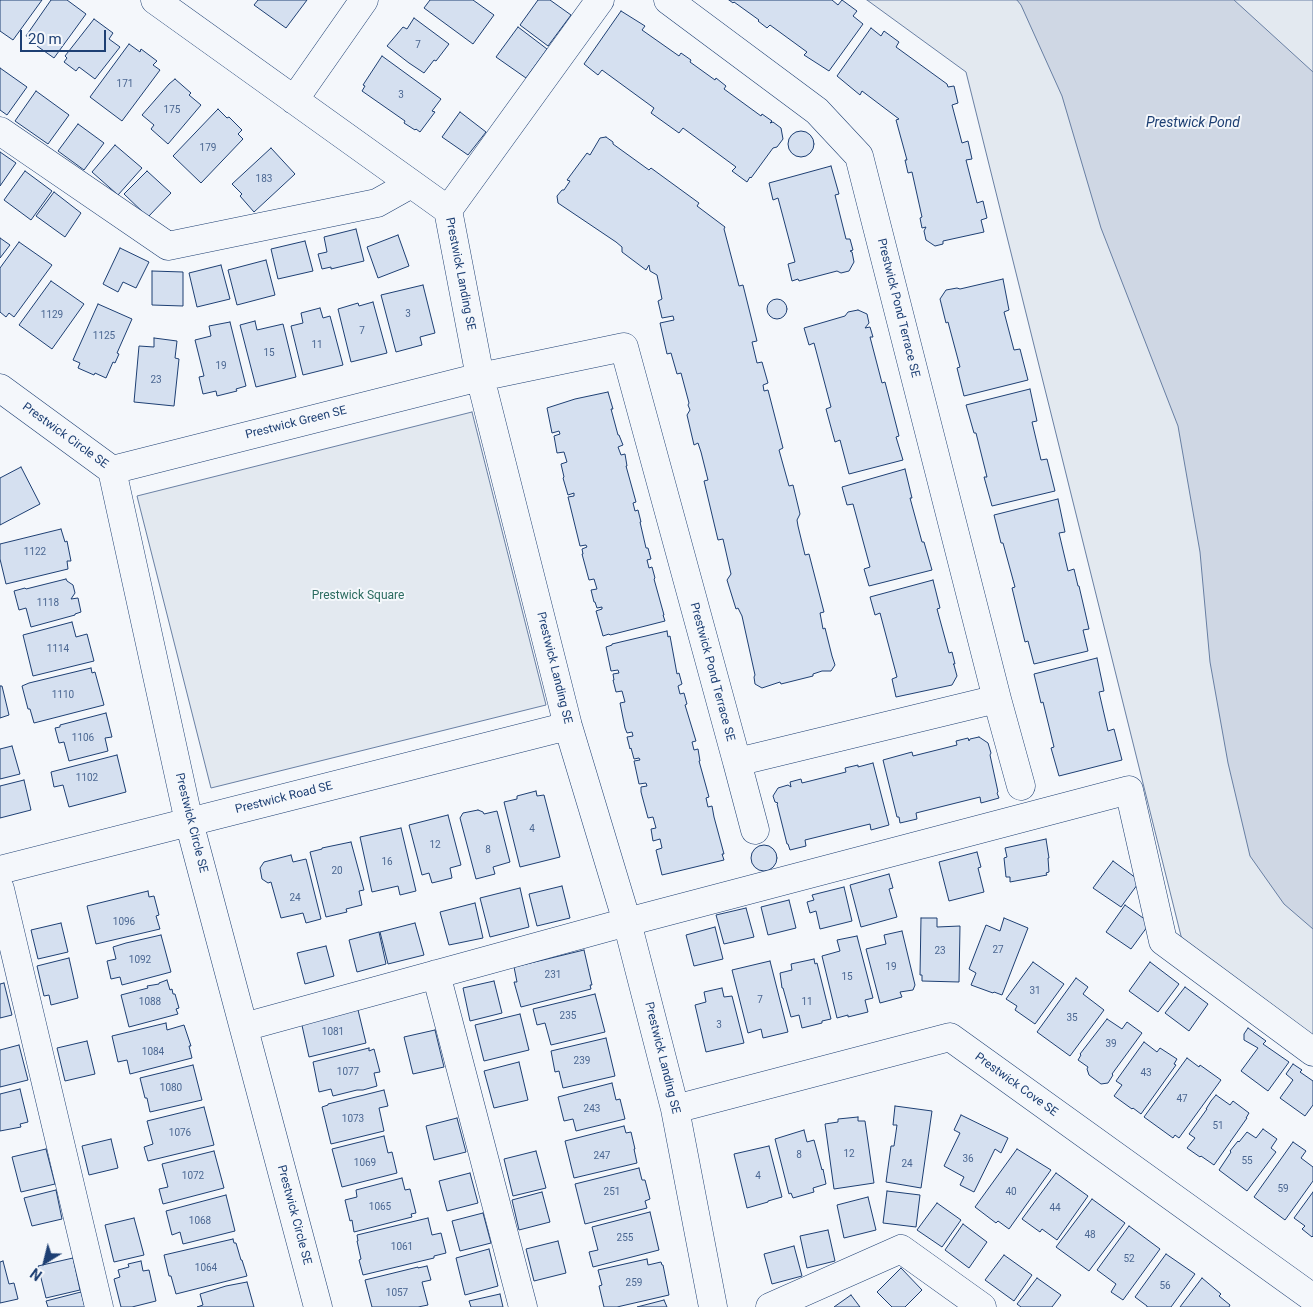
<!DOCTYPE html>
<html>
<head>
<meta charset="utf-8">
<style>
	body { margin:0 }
	#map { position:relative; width:1313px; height:1307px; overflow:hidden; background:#f4f7fb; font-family:Roboto,sans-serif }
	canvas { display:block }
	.north { position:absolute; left:20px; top:1237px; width:50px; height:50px; -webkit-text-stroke:4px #f4f7fb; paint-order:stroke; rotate:216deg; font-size:14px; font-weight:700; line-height:20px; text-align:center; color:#1d3f73 }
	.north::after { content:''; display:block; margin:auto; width:18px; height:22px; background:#1d3f73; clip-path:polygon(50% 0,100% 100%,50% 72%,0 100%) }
	.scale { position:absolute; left:20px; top:30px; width:86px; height:22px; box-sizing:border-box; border:2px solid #1d3f73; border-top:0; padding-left:6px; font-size:15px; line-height:18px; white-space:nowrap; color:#1d3f73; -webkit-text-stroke:4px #f4f7fb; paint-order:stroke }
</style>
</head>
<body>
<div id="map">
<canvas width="1313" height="1307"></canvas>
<div class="north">N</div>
<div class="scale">20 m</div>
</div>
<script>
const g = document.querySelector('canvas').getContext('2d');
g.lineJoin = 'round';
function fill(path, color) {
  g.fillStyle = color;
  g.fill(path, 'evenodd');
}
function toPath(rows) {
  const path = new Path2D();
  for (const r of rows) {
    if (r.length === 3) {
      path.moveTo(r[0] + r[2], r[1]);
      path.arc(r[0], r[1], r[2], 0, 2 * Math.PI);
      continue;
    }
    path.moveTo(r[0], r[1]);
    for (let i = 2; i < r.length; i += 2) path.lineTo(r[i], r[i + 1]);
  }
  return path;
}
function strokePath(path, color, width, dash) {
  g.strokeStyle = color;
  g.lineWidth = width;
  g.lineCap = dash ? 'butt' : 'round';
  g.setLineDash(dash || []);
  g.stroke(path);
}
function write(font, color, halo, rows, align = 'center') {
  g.font = font + ' Roboto,sans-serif';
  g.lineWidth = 4;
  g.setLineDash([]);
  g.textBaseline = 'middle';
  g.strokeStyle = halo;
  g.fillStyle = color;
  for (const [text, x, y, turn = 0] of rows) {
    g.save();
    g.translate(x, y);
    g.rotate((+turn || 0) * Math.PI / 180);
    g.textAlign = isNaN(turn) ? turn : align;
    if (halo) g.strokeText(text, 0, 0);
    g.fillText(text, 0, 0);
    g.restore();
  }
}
const green = toPath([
	[867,0,1313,0,1313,1043,1184,948,966,72,867,0],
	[472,412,546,705,211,788,137,496,472,412]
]);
const water = toPath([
	[1017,0,1234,0,1313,72,1313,929,1284,904,1250,856,1228,763,1210,662,1200,552,1178,426,1101,228,1062,96,1021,5,1017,0]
]);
const building = toPath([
	[0,0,42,0,13,40,0,31,0,0],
	[51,0,67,0,86,14,54,58,37,46,38,44,26,36,51,0],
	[258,0,307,0,286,28,254,5,258,0],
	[430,0,473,0,494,15,473,44,424,8,430,0],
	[538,0,550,0,571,15,548,46,520,25,538,0],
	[729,0,832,0,838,5,842,0,857,11,853,16,863,24,829,71,804,55,807,52,770,25,767,28,758,21,759,20,734,2,733,3,729,0],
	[621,11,645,26,642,30,679,56,681,53,691,60,690,62,715,80,716,78,726,86,724,89,761,116,762,114,772,121,770,123,773,122,781,128,783,139,777,147,773,148,751,178,750,177,747,182,732,171,736,167,683,128,679,133,651,113,654,108,602,70,598,75,584,64,621,11],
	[414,18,449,44,436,61,434,60,424,73,409,63,387,46,403,27,407,29,414,18],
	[94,19,113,33,109,39,120,47,95,79,79,67,76,71,64,62,67,58,65,56,94,19],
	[518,27,547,49,526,78,496,57,518,27],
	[871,28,881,36,884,31,899,42,896,47,947,84,948,87,954,86,958,103,952,105,962,143,968,141,972,159,966,160,977,203,983,201,987,218,981,220,984,232,943,241,943,244,935,246,926,240,924,231,926,227,922,228,920,218,922,217,912,172,908,173,905,160,907,160,896,120,899,119,862,91,860,95,837,76,871,28],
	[129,44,140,52,141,49,157,61,153,65,160,70,122,121,90,97,129,44],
	[382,56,441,99,432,111,435,112,420,132,416,129,415,130,404,123,405,121,362,91,365,86,363,85,382,56],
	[0,68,27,87,7,115,0,110,0,68],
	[175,79,191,93,189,95,201,105,168,144,151,129,154,125,142,115,169,84,175,79],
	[36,91,69,115,48,144,15,121,36,91],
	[218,109,227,118,229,117,242,130,238,134,243,139,201,183,173,156,218,109],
	[460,112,486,132,468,155,442,137,460,112],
	[78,124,104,143,84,170,58,151,78,124],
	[801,144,13],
	[606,137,613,142,613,144,649,170,651,168,699,203,697,206,725,227,724,229,739,286,743,285,757,341,752,342,757,363,762,362,768,383,763,385,764,391,768,390,783,448,779,450,789,486,793,485,800,514,797,520,798,526,805,555,809,554,824,612,820,613,823,629,825,628,832,656,835,665,831,671,822,671,813,674,813,676,781,684,780,682,762,688,755,684,754,677,755,675,742,616,738,608,736,609,727,580,731,574,723,539,718,540,704,481,708,480,701,452,698,443,694,445,687,415,690,410,688,405,689,403,681,373,677,374,671,353,667,354,660,323,674,320,673,316,662,318,658,301,662,299,657,275,650,271,649,265,646,270,622,252,622,247,616,242,558,203,557,196,562,190,564,190,570,181,567,180,587,153,590,155,600,138,606,137],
	[115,145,142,168,118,195,92,172,115,145],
	[271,148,295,174,254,212,240,196,242,194,232,184,271,148],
	[0,152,16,163,0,186,0,152],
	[831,166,839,194,835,195,846,239,850,239,853,250,850,251,852,252,854,262,849,271,841,273,837,271,799,281,798,279,792,281,788,264,795,262,778,198,773,200,769,183,831,166],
	[25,171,52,191,31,220,4,200,25,171],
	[147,171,171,193,148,217,124,194,147,171],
	[54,192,81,213,65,237,36,216,54,192],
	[356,229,364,261,331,269,331,267,322,269,318,254,327,252,324,237,356,229],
	[398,235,409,266,378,278,367,247,398,235],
	[0,238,10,245,0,258,0,238],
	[305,241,313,271,278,279,271,249,305,241],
	[19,242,52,265,14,317,9,313,6,317,0,312,0,268,19,242],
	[120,248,149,262,136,288,123,282,118,292,103,284,120,248],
	[266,260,275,295,237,305,228,270,266,260],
	[221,265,230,299,197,307,189,273,221,265],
	[152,271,183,272,183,306,152,305,152,271],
	[1003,279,1009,310,1004,312,1014,350,1020,349,1028,380,964,396,957,368,960,367,948,322,946,323,940,299,946,290,957,288,960,289,1003,279],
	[51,281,84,304,52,349,19,325,51,281],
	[423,285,435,333,420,337,422,345,396,352,381,295,423,285],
	[777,309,10],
	[373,302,387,353,351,362,338,309,358,303,359,306,373,302],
	[98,304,132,319,117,353,119,354,115,363,113,362,106,378,95,373,94,375,78,368,80,363,73,360,98,304],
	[320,308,323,318,330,316,343,365,303,375,291,326,303,323,301,313,320,308],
	[858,310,867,314,869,323,865,328,870,327,873,337,870,337,882,383,885,382,899,436,896,437,903,460,849,474,840,440,835,442,826,409,831,407,814,343,809,345,804,328,845,316,848,312,858,310],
	[255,321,257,330,283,324,296,377,256,387,240,325,255,321],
	[230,322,246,386,236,389,237,391,217,396,216,391,203,394,199,377,204,376,195,340,211,336,209,326,230,322],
	[154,338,177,341,175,358,179,359,174,406,134,402,139,346,154,347,154,338],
	[1030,389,1037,421,1032,422,1041,460,1047,459,1055,491,992,506,984,477,987,477,976,433,974,433,966,405,1030,389],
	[608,392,613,409,611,409,618,435,619,435,623,445,618,447,621,455,625,454,627,466,626,466,636,502,633,503,635,511,638,510,641,522,640,522,646,548,648,548,651,559,647,560,649,568,652,567,655,578,654,579,664,615,663,615,665,621,610,635,609,634,603,636,596,611,602,609,602,607,597,608,595,602,594,602,591,590,597,589,594,579,589,580,582,554,583,554,582,549,587,547,586,545,580,546,568,497,574,496,574,493,568,495,563,478,564,477,561,464,567,462,564,452,557,453,554,436,560,434,559,431,552,433,547,408,575,399,608,392],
	[21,467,40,504,0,525,0,478,21,467],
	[905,469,912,498,910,498,922,542,924,542,932,570,869,586,864,569,870,567,853,504,847,505,842,487,905,469],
	[1058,499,1065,532,1059,533,1068,571,1074,569,1078,586,1079,586,1089,629,1083,630,1088,651,1034,664,1028,641,1025,642,1012,588,1015,587,1003,543,1001,543,994,515,1058,499],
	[61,529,65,542,67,541,71,561,67,561,68,569,6,584,0,559,0,544,61,529],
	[66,579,67,581,73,585,75,593,71,599,78,598,81,612,75,614,75,615,31,627,26,608,19,610,14,591,25,588,26,589,66,579],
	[933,580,940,608,937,609,949,653,952,652,955,664,953,664,954,665,957,676,952,685,896,697,892,679,897,677,880,613,875,615,870,597,933,580],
	[72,622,76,637,87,634,94,661,33,676,23,635,72,622],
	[667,631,668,637,670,636,677,674,679,673,682,684,678,686,680,694,684,693,687,704,685,705,696,741,692,742,694,750,698,749,700,761,699,761,709,797,706,798,708,807,712,806,714,817,724,854,722,854,724,860,662,875,656,850,662,848,660,839,653,841,651,829,656,828,653,817,648,818,641,792,641,787,647,786,646,783,639,784,634,761,640,760,639,758,634,759,631,748,630,749,627,737,633,736,632,732,627,733,625,728,620,703,625,702,622,691,616,692,613,680,614,680,613,674,619,673,618,670,611,671,606,647,612,645,612,644,667,631],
	[1097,658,1104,691,1099,692,1108,731,1114,729,1122,760,1059,776,1051,748,1054,747,1043,702,1041,703,1034,674,1097,658],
	[91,668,92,673,95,672,104,705,34,723,30,709,28,709,22,686,29,683,91,668],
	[0,686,2,686,9,715,0,718,0,686],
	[106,713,112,737,105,738,108,751,69,761,64,742,59,743,55,728,60,727,60,725,106,713],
	[979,737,988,743,991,753,990,755,998,792,997,793,999,798,981,803,980,797,916,813,917,819,900,823,899,817,897,817,883,760,912,752,913,756,957,745,956,741,968,738,969,741,970,739,979,737],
	[12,746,20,774,0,779,0,749,12,746],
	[117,755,126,792,69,807,63,785,54,787,51,772,117,755],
	[873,763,889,825,871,830,870,824,805,840,806,846,790,850,788,844,787,844,777,804,778,803,775,802,773,796,778,788,788,785,791,787,790,782,801,779,802,783,846,772,845,768,858,765,858,767,873,763],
	[24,780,31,810,0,818,0,786,24,780],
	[536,791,537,796,544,795,560,857,520,867,504,802,517,799,517,796,536,791],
	[478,810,483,812,484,814,497,811,510,862,493,867,495,874,476,879,460,818,463,813,478,810],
	[448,815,461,865,450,868,452,878,432,883,429,873,422,875,409,825,448,815],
	[401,828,416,891,400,895,398,886,372,892,360,837,401,828],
	[1046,839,1049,858,1048,858,1049,872,1046,873,1047,875,1010,882,1010,877,1006,877,1004,858,1007,857,1005,848,1046,839],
	[351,842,364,890,359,891,362,905,346,909,347,912,326,917,310,852,322,849,322,848,351,842],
	[764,858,13],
	[977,852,981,867,978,868,984,892,949,901,939,862,977,852],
	[291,855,293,862,306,859,321,919,306,923,303,913,281,918,271,882,268,883,262,879,260,868,264,862,291,855],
	[1113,861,1140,881,1121,907,1093,888,1113,861],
	[889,874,893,888,889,889,897,917,861,927,850,885,889,874],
	[562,886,570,918,537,926,529,894,562,886],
	[844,887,852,921,820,929,816,911,810,913,807,902,814,900,812,895,844,887],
	[520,888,529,927,490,937,480,898,520,888],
	[148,891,149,897,154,896,159,915,156,916,160,929,96,944,87,906,148,891],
	[789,900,796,928,768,935,761,907,789,900],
	[475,903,483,938,449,945,440,912,475,903],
	[1125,905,1150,923,1131,949,1106,932,1125,905],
	[746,908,754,937,724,944,716,915,746,908],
	[921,918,937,918,937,927,960,926,959,982,922,981,922,975,920,975,921,918],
	[1004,918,1028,928,1002,995,994,992,993,993,971,985,976,973,969,969,986,925,1000,931,1004,918],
	[61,923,68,952,38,959,31,930,61,923],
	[415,923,424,955,388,964,380,932,415,923],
	[715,927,723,959,694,966,686,935,715,927],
	[902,931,915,985,913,990,900,992,902,997,880,1003,866,949,886,944,884,935,902,931],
	[379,932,386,964,357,972,349,940,379,932],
	[161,935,171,972,122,985,120,977,111,979,107,961,116,959,113,947,126,943,161,935],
	[857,936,873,998,865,1000,868,1012,848,1017,848,1015,837,1018,822,956,840,951,837,940,857,936],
	[326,946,334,976,305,984,297,953,326,946],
	[584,950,592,985,590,985,591,989,521,1007,514,982,517,982,514,967,584,950],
	[69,958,78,998,51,1005,49,995,44,996,37,966,69,958],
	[814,959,815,964,817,963,831,1019,822,1021,822,1023,802,1028,799,1015,791,1017,783,988,782,988,780,973,792,970,791,964,814,959],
	[770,961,788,1032,763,1038,761,1029,748,1033,732,970,770,961],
	[1033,962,1064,984,1035,1024,1015,1010,1017,1006,1006,999,1033,962],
	[1150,962,1179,984,1158,1012,1129,991,1150,962],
	[1076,978,1088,987,1083,994,1104,1010,1070,1056,1037,1032,1076,978],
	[167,980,170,990,172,989,173,994,175,994,179,1008,176,1009,178,1014,129,1027,121,995,148,988,147,986,159,984,159,983,167,980],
	[494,981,502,1013,470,1021,463,988,494,981],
	[4,983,12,1015,0,1018,0,984,4,983],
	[1185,987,1208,1004,1189,1031,1165,1013,1185,987],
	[722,988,724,997,732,996,744,1043,706,1052,695,1005,706,1002,704,992,722,988],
	[595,994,605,1032,551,1045,545,1023,537,1025,533,1009,595,994],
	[358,1010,366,1043,309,1057,301,1021,358,1010],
	[520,1014,529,1050,484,1061,475,1025,520,1014],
	[1107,1019,1122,1029,1127,1022,1142,1033,1112,1074,1113,1075,1108,1083,1101,1084,1089,1075,1087,1069,1088,1067,1078,1060,1081,1055,1080,1054,1107,1019],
	[166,1023,167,1030,184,1025,191,1046,189,1046,192,1058,130,1074,127,1060,118,1062,112,1036,166,1023],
	[1248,1028,1266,1041,1263,1044,1289,1062,1268,1091,1241,1071,1258,1048,1244,1040,1244,1034,1248,1028],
	[435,1030,444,1067,413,1074,404,1037,435,1030],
	[606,1038,615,1076,563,1088,559,1071,555,1072,551,1051,606,1038],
	[87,1041,95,1074,65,1081,57,1048,87,1041],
	[1144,1042,1157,1052,1160,1048,1177,1059,1174,1064,1176,1065,1141,1114,1133,1108,1132,1109,1114,1096,1122,1085,1116,1081,1144,1042],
	[19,1045,28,1080,0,1087,0,1050,19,1045],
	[369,1048,369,1051,374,1049,380,1072,374,1073,377,1086,363,1090,357,1090,333,1096,331,1089,319,1092,313,1062,369,1048],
	[1187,1058,1199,1067,1200,1065,1221,1080,1179,1138,1175,1135,1173,1138,1144,1117,1187,1058],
	[519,1062,528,1100,494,1108,484,1071,519,1062],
	[1293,1064,1302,1070,1300,1072,1313,1081,1313,1105,1305,1116,1280,1098,1293,1080,1286,1074,1293,1064],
	[193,1065,202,1100,150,1112,147,1098,145,1098,140,1078,193,1065],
	[612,1083,616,1100,620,1099,625,1119,576,1131,573,1119,564,1121,558,1097,612,1083],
	[20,1089,28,1122,20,1124,21,1127,0,1131,0,1094,20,1089],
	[384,1090,388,1106,379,1108,384,1131,331,1144,322,1107,328,1105,328,1104,384,1090],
	[1216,1095,1230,1105,1233,1101,1249,1113,1246,1118,1247,1118,1214,1165,1201,1156,1200,1157,1187,1148,1195,1138,1189,1134,1207,1109,1206,1109,1211,1101,1216,1095],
	[895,1106,932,1111,921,1188,886,1182,891,1146,894,1146,897,1125,893,1125,895,1106],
	[204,1107,214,1145,148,1161,144,1147,153,1144,147,1121,204,1107],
	[961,1115,1008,1138,1001,1153,995,1149,974,1192,960,1185,964,1177,944,1166,960,1133,954,1130,961,1115],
	[858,1117,858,1121,865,1121,874,1183,834,1189,825,1124,838,1122,838,1119,858,1117],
	[457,1118,466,1152,434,1160,426,1126,457,1118],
	[624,1126,626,1133,631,1132,635,1149,634,1149,637,1163,574,1178,565,1141,624,1126],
	[1263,1129,1277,1139,1271,1148,1276,1152,1247,1191,1219,1170,1231,1152,1230,1151,1238,1141,1239,1142,1247,1132,1256,1138,1263,1129],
	[804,1130,807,1142,814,1140,822,1170,823,1169,826,1184,813,1188,814,1192,793,1198,791,1193,789,1194,775,1139,804,1130],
	[384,1136,388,1153,392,1152,397,1173,342,1187,332,1149,384,1136],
	[111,1139,118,1168,89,1175,82,1146,111,1139],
	[1293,1142,1306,1151,1301,1158,1313,1167,1313,1181,1285,1220,1254,1197,1293,1142],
	[769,1146,782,1197,768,1201,768,1202,747,1208,734,1154,769,1146],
	[46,1149,55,1184,21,1192,12,1157,46,1149],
	[1017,1149,1051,1170,1009,1229,998,1221,996,1223,975,1207,1017,1149],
	[214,1151,224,1188,163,1204,159,1189,168,1187,162,1164,214,1151],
	[536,1151,546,1188,513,1196,504,1159,536,1151],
	[639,1168,642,1180,645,1180,650,1199,645,1201,647,1208,585,1224,575,1184,639,1168],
	[470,1173,478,1203,447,1211,439,1181,470,1173],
	[1056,1173,1088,1196,1057,1240,1042,1229,1040,1232,1022,1219,1056,1173],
	[402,1178,405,1190,410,1189,416,1213,411,1214,412,1217,354,1232,352,1220,350,1221,345,1200,357,1197,356,1190,402,1178],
	[56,1190,62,1219,32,1226,24,1198,56,1190],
	[887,1191,920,1195,916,1227,883,1223,887,1191],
	[542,1192,550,1222,519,1230,512,1200,542,1192],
	[1313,1192,1313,1236,1312,1237,1302,1229,1305,1226,1294,1218,1313,1192],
	[226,1195,235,1231,183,1244,180,1232,172,1235,166,1211,226,1195],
	[868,1197,876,1230,844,1238,837,1205,868,1197],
	[1092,1199,1125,1223,1089,1271,1056,1247,1092,1199],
	[937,1203,961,1220,942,1247,917,1230,937,1203],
	[650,1212,659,1250,593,1267,589,1252,598,1250,592,1227,650,1212],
	[483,1213,491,1243,460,1251,452,1221,483,1213],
	[134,1218,144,1255,114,1262,105,1225,134,1218],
	[428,1218,432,1235,441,1233,446,1253,434,1256,434,1258,363,1275,359,1260,361,1259,357,1241,358,1241,357,1235,428,1218],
	[963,1224,987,1242,969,1268,945,1250,963,1224],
	[1129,1226,1160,1249,1123,1300,1111,1292,1116,1284,1097,1270,1129,1226],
	[828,1230,835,1261,807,1268,800,1236,828,1230],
	[233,1239,234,1243,236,1243,241,1260,242,1260,247,1276,176,1294,171,1276,169,1276,164,1255,233,1239],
	[558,1241,566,1273,534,1281,526,1249,558,1241],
	[794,1246,802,1276,772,1284,764,1254,794,1246],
	[489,1249,498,1286,465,1295,456,1258,489,1249],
	[1166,1254,1195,1274,1171,1307,1147,1307,1147,1306,1135,1297,1166,1254],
	[1004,1255,1032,1275,1014,1301,985,1280,1004,1255],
	[73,1258,80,1290,46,1298,38,1266,73,1258],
	[647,1259,648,1265,661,1262,662,1265,663,1265,669,1295,617,1307,604,1307,599,1286,602,1285,598,1270,647,1259],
	[3,1261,9,1284,14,1283,18,1299,0,1303,0,1262,3,1261],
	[141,1261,143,1271,149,1270,156,1301,132,1307,121,1307,114,1279,120,1277,118,1270,129,1267,128,1264,141,1261],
	[427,1266,431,1280,422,1282,428,1305,418,1307,372,1307,365,1280,418,1267,418,1268,427,1266],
	[901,1268,922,1290,905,1307,892,1307,877,1292,901,1268],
	[1037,1278,1061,1295,1052,1307,1021,1307,1017,1304,1037,1278],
	[1202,1278,1221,1294,1219,1296,1230,1305,1229,1307,1180,1307,1202,1278],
	[247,1282,254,1307,197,1307,203,1305,200,1294,226,1286,247,1282],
	[81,1292,85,1307,48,1307,46,1301,81,1292],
	[500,1294,503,1307,471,1307,469,1301,500,1294],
	[851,1295,860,1307,834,1307,851,1295],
	[664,1300,667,1307,637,1307,664,1300]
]);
const minor = toPath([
	[155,0,448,210,480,377,568,726,627,922,675,1109,713,1307],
	[294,100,364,0],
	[0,131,168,246,377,203,411,184],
	[448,210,600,0],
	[0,388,112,470,189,822,318,1307],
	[112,470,480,377,624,347,737,762,997,699,859,156,817,111,668,0],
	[997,699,1021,786],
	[737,762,755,830],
	[0,870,568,726],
	[0,889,99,1307],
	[436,974,523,1307],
	[244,1027,627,922,1129,790,1163,941,1313,1052],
	[675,1109,950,1037,1313,1298],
	[770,1307,901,1249,982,1307]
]);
const numberNames = [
	["7",418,45],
	["171",125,84],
	["3",401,95],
	["175",172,110],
	["179",208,148],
	["183",264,179],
	["3",408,314],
	["1129",52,315],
	["7",362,331],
	["1125",104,336],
	["11",317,345],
	["15",269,353],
	["19",221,366],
	["23",156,380],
	["1122",35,552],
	["1118",48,603],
	["1114",58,649],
	["1110",63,695],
	["1106",83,738],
	["1102",87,778],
	["4",532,829],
	["12",435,845],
	["8",488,850],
	["16",387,862],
	["20",337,871],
	["24",295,898],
	["1096",124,922],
	["27",998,950],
	["23",940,951],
	["1092",140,960],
	["19",891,967],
	["231",553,975],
	["15",847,977],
	["31",1035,991],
	["7",760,1000],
	["1088",150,1002],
	["11",807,1002],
	["235",568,1016],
	["35",1072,1018],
	["3",719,1025],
	["1081",333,1032],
	["39",1111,1044],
	["1084",153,1052],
	["239",582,1061],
	["1077",348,1072],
	["43",1146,1073],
	["1080",171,1088],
	["47",1182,1099],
	["243",592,1109],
	["1073",353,1119],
	["51",1218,1126],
	["1076",180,1133],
	["12",849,1154],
	["8",799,1155],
	["247",602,1156],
	["36",968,1159],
	["55",1247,1161],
	["1069",365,1163],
	["24",907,1164],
	["1072",193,1176],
	["4",758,1176],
	["59",1283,1189],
	["251",612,1192],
	["40",1011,1192],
	["1065",380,1207],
	["44",1055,1208],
	["1068",200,1221],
	["48",1090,1235],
	["255",625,1238],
	["1061",402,1247],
	["52",1129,1259],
	["1064",206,1268],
	["259",634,1283],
	["56",1165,1286],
	["1057",397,1293]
];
const streetNames = [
	["Prestwick Landing SE",460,274,79],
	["Prestwick Pond Terrace SE",898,308,76],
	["Prestwick Green SE",296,423,-14],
	["Prestwick Circle SE",65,436,36],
	["Prestwick Landing SE",554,668,76],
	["Prestwick Pond Terrace SE",712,672,75],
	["Prestwick Road SE",284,798,-14],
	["Prestwick Circle SE",191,823,76],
	["Prestwick Landing SE",662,1058,76],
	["Prestwick Cove SE",1016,1085,36],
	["Prestwick Circle SE",294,1215,75]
];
const parkNames = [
	["Prestwick Square",358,596]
];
const waterNames = [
	["Prestwick Pond",1193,123]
];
fill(green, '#e3e9f0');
strokePath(green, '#687fa3', 1);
fill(water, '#cfd7e4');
strokePath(water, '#687fa3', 1);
fill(building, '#d5e0f0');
strokePath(building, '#1d3f73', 1);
strokePath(minor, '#1d3f73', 29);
strokePath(minor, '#f4f7fb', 28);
write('10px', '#4b6792', null, numberNames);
write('12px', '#1d3f73', '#f4f7fb', streetNames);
write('12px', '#2c6c60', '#f4f7fb', parkNames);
write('italic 14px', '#1d3f73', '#f4f7fb', waterNames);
</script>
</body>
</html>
